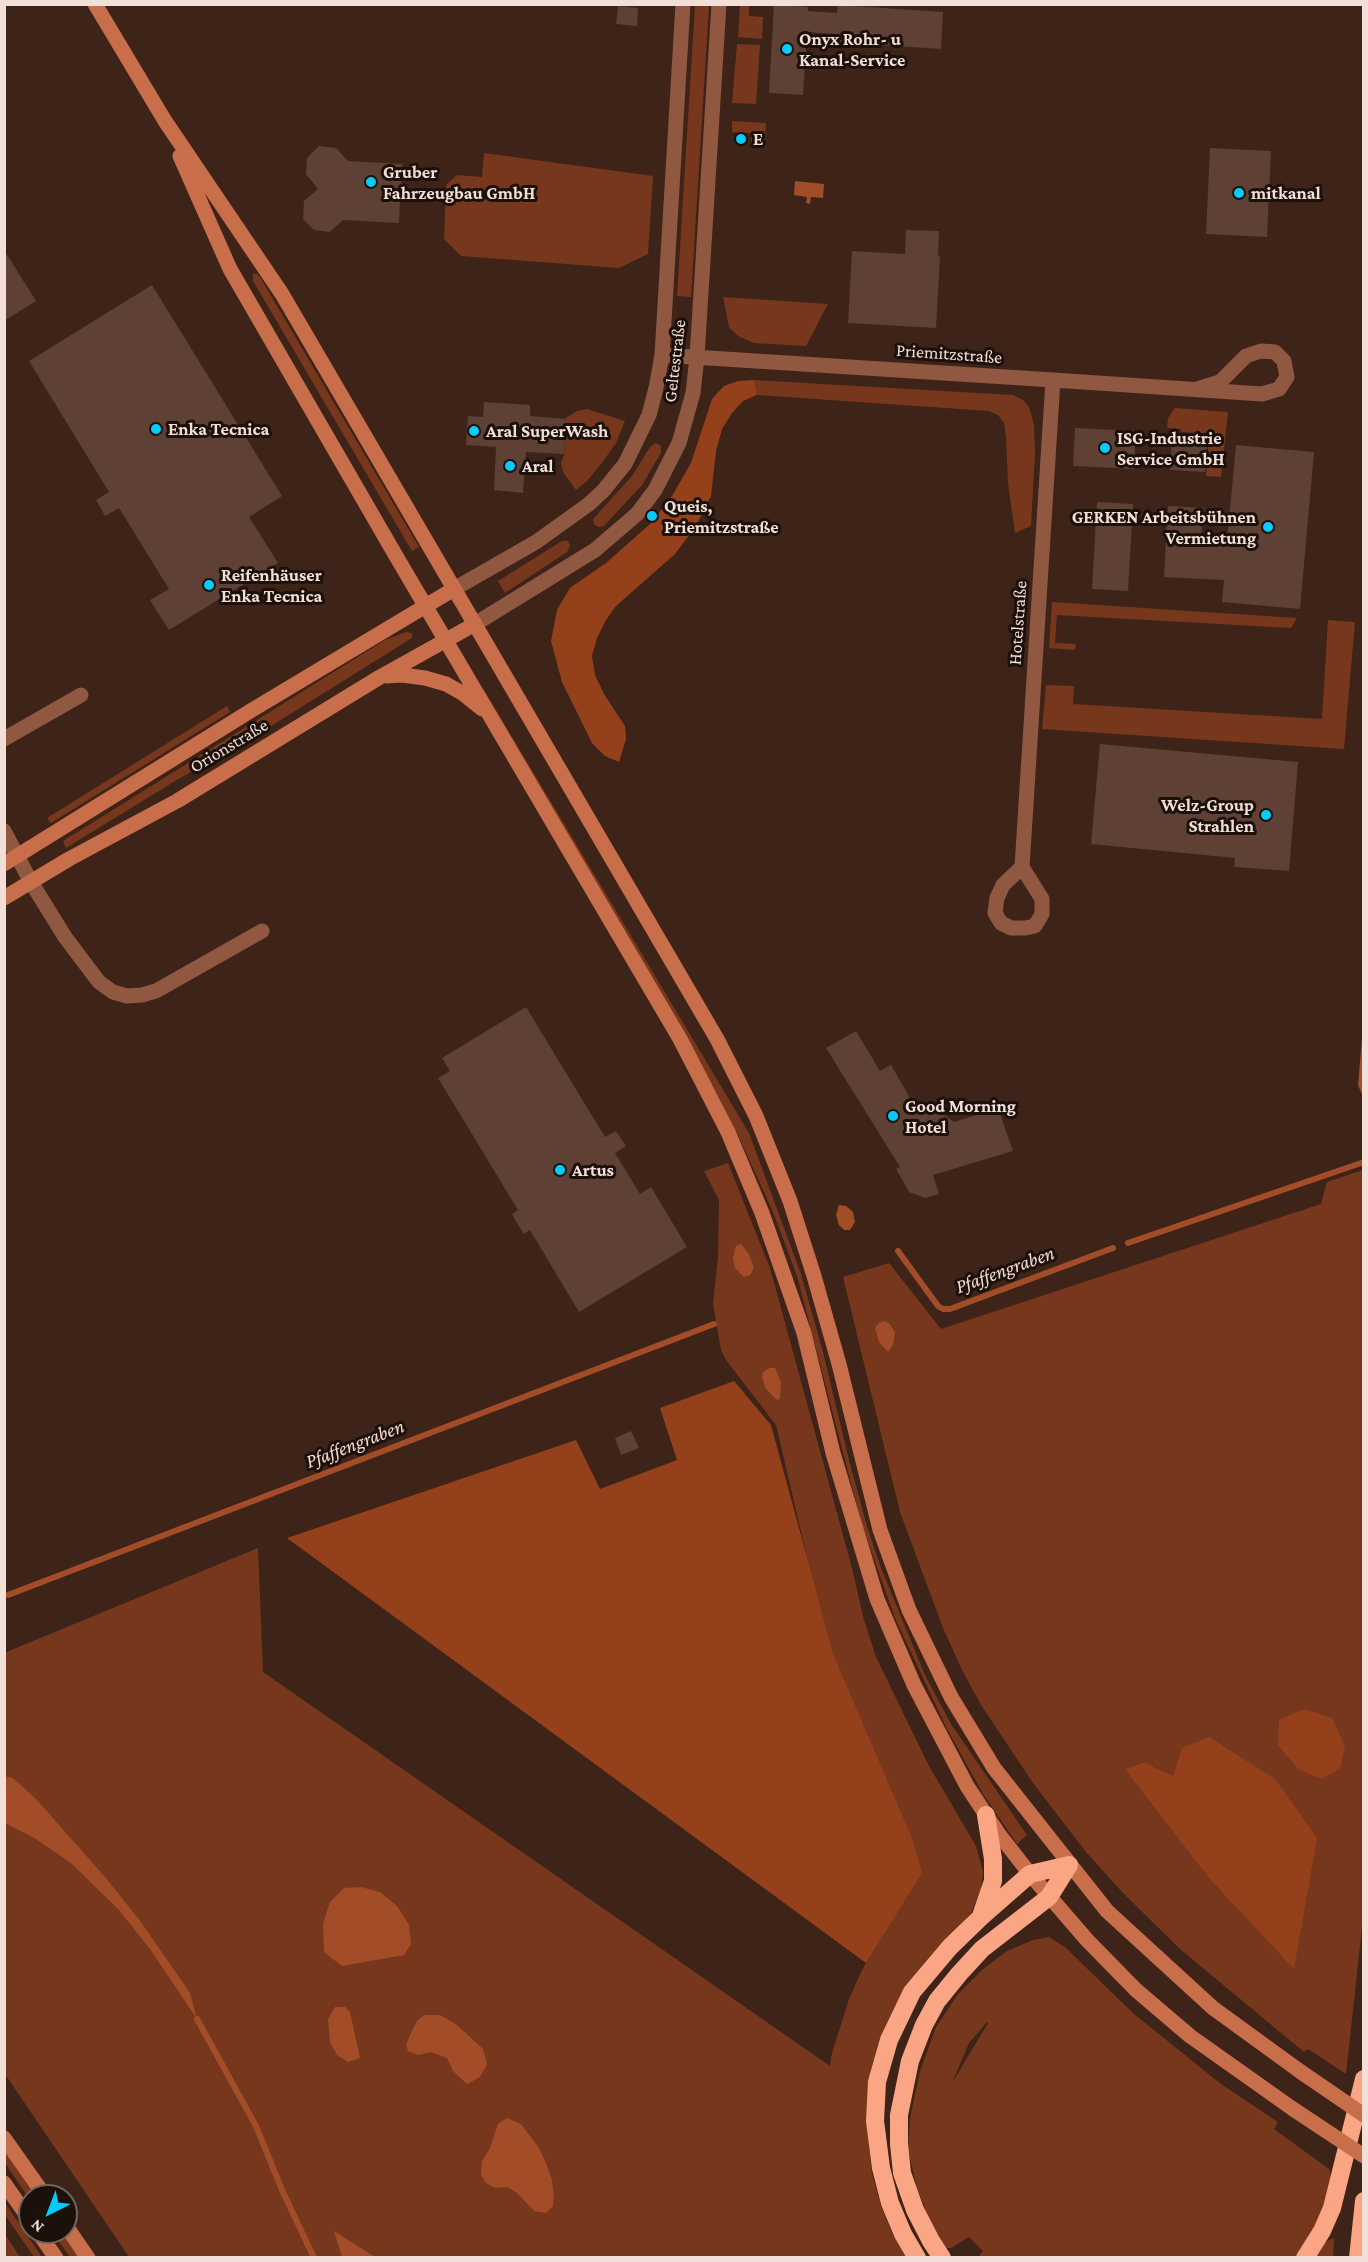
<!DOCTYPE html>
<html>
<head>
<meta charset="utf-8">
<style>
	body { margin:0 }
	#map { position:relative; width:1368px; height:2262px; overflow:hidden; background:#3e2318; font-family:"Crimson Pro",serif }
	canvas { display:block }
	.frame { position:absolute; inset:0; border:6px solid #f2dfd7; pointer-events:none }
	.north { position:absolute; left:18px; top:2184px; width:60px; height:60px; box-sizing:border-box; background:#1c100b; border:2px solid #72635d; border-radius:50%; rotate:222deg; font-size:16px; font-weight:700; line-height:24px; text-align:center; color:#f2dfd7 }
	.north::after { content:''; display:block; margin:auto; width:21px; height:27px; background:#04cbf9; clip-path:polygon(50% 0,100% 100%,50% 72%,0 100%) }
</style>
</head>
<body>
<div id="map">
<canvas width="1368" height="2262"></canvas>
<div class="frame"></div>
<div class="north">N</div>
</div>
<script>
const g = document.querySelector('canvas').getContext('2d');
g.lineJoin = 'round';
function fill(path, color) {
  g.fillStyle = color;
  g.fill(path, 'evenodd');
}
function toPath(rows) {
  const path = new Path2D();
  for (const r of rows) {
    path.moveTo(r[0], r[1]);
    for (let i = 2; i < r.length; i += 2) path.lineTo(r[i], r[i + 1]);
  }
  return path;
}
function strokePath(path, color, width, dash) {
  g.strokeStyle = color;
  g.lineWidth = width;
  g.lineCap = dash ? 'butt' : 'round';
  g.setLineDash(dash || []);
  g.stroke(path);
}
function write(font, color, halo, rows, align = 'center') {
  g.font = font + ' "Crimson Pro",serif';
  g.lineWidth = 6;
  g.setLineDash([]);
  g.textBaseline = 'middle';
  g.strokeStyle = halo;
  g.fillStyle = color;
  for (const [text, x, y, turn = 0] of rows) {
    g.save();
    g.translate(x, y);
    g.rotate((+turn || 0) * Math.PI / 180);
    g.textAlign = isNaN(turn) ? turn : align;
    if (halo) g.strokeText(text, 0, 0);
    g.fillText(text, 0, 0);
    g.restore();
  }
}
const green = toPath([
	[695,5,709,5,691,297,677,296],
	[740,5,749,5,749,16,763,17,762,39,738,37],
	[737,44,760,45,756,104,732,103],
	[732,121,766,123,765,144,751,143,751,133,732,132],
	[484,153,653,176,648,254,619,268,461,256,444,239,446,185,457,175,482,177],
	[256,273,260,277,419,547,412,551,253,281,253,274],
	[723,297,828,304,806,346,754,343,738,336,729,327],
	[754,380,1013,395,1023,400,1029,407,1034,425,1035,452,1031,526,1015,533,1008,483,1006,437,1004,423,998,415,989,411,757,395],
	[1175,408,1228,412,1221,477,1206,476,1209,434,1181,432,1181,429,1167,428,1168,418],
	[587,409,625,421,616,443,602,463,587,481,576,490,563,472,561,463,564,455,566,418,577,411],
	[656,443,661,446,661,453,642,485,604,526,598,527,594,524,593,519,632,476,650,447],
	[562,541,568,541,570,546,567,552,505,593,498,581],
	[1052,602,1297,618,1291,628,1057,615,1055,643,1076,644,1075,650,1049,648],
	[1328,620,1355,622,1344,749,1042,729,1046,685,1074,686,1073,704,1322,719],
	[406,632,412,633,412,638,263,731,175,781,66,848,63,841,385,640],
	[484,690,749,1133,801,1274,823,1352,849,1460,867,1526,881,1568,925,1675,951,1724,1027,1835,1017,1844,983,1794,946,1727,895,1618,862,1525,797,1276,773,1212,738,1135,715,1090,481,692],
	[227,706,230,712,51,823,47,818],
	[728,1163,770,1268,852,1568,864,1620,876,1657,929,1766,976,1846,983,1872,981,1889,971,1913,930,1962,905,1995,869,2144,872,2174,881,2206,893,2235,906,2257,129,2257,5,2074,4,1653,258,1548,263,1672,830,2066,832,2053,849,1999,862,1970,890,1923,911,1835,833,1653,811,1574,776,1425,726,1360,721,1350,713,1304,718,1256,719,1200,704,1171],
	[1363,1170,1364,1909,1346,2074,1308,2049,1304,2052,1180,1949,1123,1893,1086,1852,1033,1783,981,1705,962,1670,943,1628,900,1512,843,1277,889,1263,941,1329,1321,1204,1327,1182],
	[1144,1762,1173,1776,1125,1769],
	[1049,1937,1066,1948,1134,2014,1221,2084,1278,2122,1274,2129,1329,2169,1332,2180,1324,2205,1312,2232,1296,2257,978,2257,983,2251,969,2237,951,2248,945,2248,935,2234,917,2188,908,2150,910,2118,920,2071,936,2027,958,1994,982,1970,1007,1951,1033,1940],
	[987,2022,988,2023,952,2083,969,2043],
	[4,2149,37,2196,30,2196,30,2200,5,2163],
	[5,2203,42,2257,34,2257,5,2215],
	[52,2232,62,2232,79,2257,70,2257],
	[5,2234,20,2257,5,2257],
	[1334,2238,1333,2257,1314,2258,1325,2242]
]);
const forest = toPath([
	[754,380,757,395,743,401,732,413,722,429,716,451,711,496,696,526,675,554,616,606,606,620,597,638,592,656,595,675,604,694,625,726,626,739,619,762,605,756,592,743,562,682,551,641,557,610,570,588,606,563,650,524,672,496,691,463,712,399,724,386,738,381],
	[734,1381,771,1425,833,1653,911,1835,922,1873,866,1963,287,1538,576,1440,600,1489,677,1460,660,1408],
	[1304,1709,1332,1718,1345,1746,1340,1769,1321,1779,1298,1769,1278,1745,1279,1720],
	[1209,1737,1275,1779,1317,1838,1294,1969,1209,1878,1125,1769,1144,1762,1173,1776,1182,1748]
]);
const water = toPath([
	[795,181,824,184,823,198,811,197,810,204,806,203,807,197,794,195],
	[1363,1026,1363,1097,1358,1085],
	[839,1205,846,1206,853,1212,855,1222,850,1230,844,1230,839,1225,836,1215],
	[741,1244,749,1254,754,1268,750,1275,744,1277,735,1268,733,1258,736,1246],
	[884,1321,890,1324,895,1333,893,1345,888,1352,879,1342,875,1328,879,1323],
	[769,1368,775,1368,781,1382,780,1399,777,1400,766,1389,762,1377,763,1372],
	[4,1776,13,1778,36,1799,105,1877,141,1922,190,1993,197,2019,150,1949,118,1909,71,1863,36,1839,5,1823],
	[361,1887,380,1892,397,1906,409,1925,411,1944,404,1955,342,1966,324,1952,323,1924,330,1902,344,1888],
	[335,2007,345,2007,350,2012,360,2058,348,2062,337,2055,330,2042,328,2019],
	[424,2015,440,2015,457,2025,483,2049,487,2064,480,2077,467,2084,453,2071,447,2058,431,2052,418,2055,408,2051,406,2045,410,2035,417,2021],
	[507,2118,521,2124,539,2148,546,2163,552,2180,554,2196,553,2206,546,2213,534,2211,517,2193,507,2187,495,2188,486,2183,481,2175,482,2161,490,2148,498,2124],
	[334,2231,375,2257,342,2257]
]);
const stream = toPath([
	[1128,1243,1364,1162],
	[898,1251,938,1306,943,1309,950,1309,1113,1248],
	[8,1595,714,1324],
	[197,2019,256,2126,282,2190,314,2258]
]);
const building = toPath([
	[774,4,808,7,808,11,837,13,838,5,943,12,941,49,835,42,836,34,807,32,803,95,769,93],
	[618,6,638,8,637,26,616,24],
	[319,146,336,148,348,161,402,164,399,223,343,220,330,232,314,230,303,219,304,201,318,189,306,174,307,158],
	[1210,148,1271,151,1267,237,1206,234],
	[906,230,939,231,938,256,940,257,936,328,848,323,852,251,905,254],
	[4,250,36,301,4,321],
	[152,285,282,496,249,517,278,563,169,630,150,600,169,589,119,508,105,516,96,500,109,492,29,361],
	[484,402,530,405,530,416,566,419,564,454,526,452,523,493,494,490,496,447,466,445,468,416,483,417],
	[1075,428,1136,431,1134,469,1073,466],
	[1172,433,1208,436,1205,472,1170,470],
	[1236,445,1314,452,1300,609,1222,602,1224,580,1164,577,1168,506,1203,508,1201,539,1227,541],
	[1097,502,1133,504,1128,591,1092,589],
	[1100,744,1298,762,1289,871,1234,867,1235,858,1091,844],
	[526,1007,605,1137,616,1131,626,1146,615,1153,640,1194,651,1187,687,1247,579,1312,530,1230,524,1234,517,1223,512,1214,518,1210,438,1078,450,1071,442,1058],
	[856,1031,880,1071,891,1065,914,1105,937,1110,954,1122,998,1108,1013,1151,933,1175,939,1194,925,1198,909,1192,896,1169,900,1167,826,1048],
	[631,1431,639,1448,621,1455,615,1438]
]);
const street = toPath([
	[662,355,1053,380,1262,394,1279,389,1287,377,1284,361,1275,352,1261,351,1246,356,1220,382,1197,389],
	[454,589,536,542,589,504,603,491,625,464,649,415,656,388,662,355,683,4],
	[475,624,595,550,637,514,655,490,679,443,693,393,697,357,719,4],
	[4,739,81,695],
	[4,831,31,882,65,937,99,982,113,992,127,996,142,995,156,991,262,931],
	[1022,867,1042,899,1042,914,1035,926,1025,928,1011,928,1001,923,995,913,997,898,1003,885,1022,867,1053,380]
]);
const secondary = toPath([
	[95,4,165,121,282,294,717,1039,756,1116,790,1201,814,1276,839,1364,880,1530,909,1610,951,1697,994,1768,1107,1911,1213,2008,1301,2072],
	[180,156,230,269,396,556,680,1039,728,1132,762,1213,804,1333,833,1453,877,1599,914,1685,967,1786,998,1833,1030,1874,1087,1940,1136,1990,1190,2036,1293,2109],
	[386,676,402,675,425,678,446,684,462,693,482,709],
	[4,864,252,710,454,589],
	[4,898,69,859,177,801,380,677,475,624],
	[4,2138,45,2196],
	[4,2183,30,2220],
	[66,2226,88,2258],
	[38,2232,56,2258]
]);
const highway = toPath([
	[982,1913,993,1881,993,1859,986,1815],
	[917,2258,903,2234,890,2203,881,2168,875,2121,877,2082,889,2040,912,1992,950,1947,981,1917,1030,1874,1069,1865],
	[942,2258,931,2241,915,2210,902,2173,899,2144,899,2115,910,2061,924,2025,937,2001,959,1974,982,1949,1049,1897,1069,1865],
	[1305,2258,1322,2231,1332,2208,1364,2079],
	[1358,2258,1364,2201]
]);
const secondaryBridge = toPath([
	[1301,2072,1364,2115],
	[1293,2109,1364,2156]
]);
const markers = [
	[787,49,6,"#04cbf9"],
	[741,139,6,"#04cbf9"],
	[371,182,6,"#04cbf9"],
	[1239,193,6,"#04cbf9"],
	[156,429,6,"#04cbf9"],
	[474,431,6,"#04cbf9"],
	[1105,448,6,"#04cbf9"],
	[510,466,6,"#04cbf9"],
	[652,516,6,"#04cbf9"],
	[1268,527,6,"#04cbf9"],
	[209,585,6,"#04cbf9"],
	[1266,815,6,"#04cbf9"],
	[893,1116,6,"#04cbf9"],
	[560,1170,6,"#04cbf9"]
];
const poiNames = [
	["Onyx Rohr- u",799,39],
	["Kanal-Service",799,60],
	["E",753,139],
	["Gruber",383,172],
	["Fahrzeugbau GmbH",383,193],
	["mitkanal",1251,193],
	["Enka Tecnica",168,429],
	["Aral SuperWash",486,431],
	["ISG-Industrie",1117,438],
	["Service GmbH",1117,459],
	["Aral",522,466],
	["Queis,",664,506],
	["Priemitzstraße",664,527],
	["GERKEN Arbeitsbühnen",1256,517,"right"],
	["Vermietung",1256,538,"right"],
	["Reifenhäuser",221,575],
	["Enka Tecnica",221,596],
	["Welz-Group",1254,805,"right"],
	["Strahlen",1254,826,"right"],
	["Good Morning",905,1106],
	["Hotel",905,1127],
	["Artus",572,1170]
];
const streetNames = [
	["Priemitzstraße",949,354,4],
	["Geltestraße",675,361,-83],
	["Hotelstraße",1018,623,-86],
	["Orionstraße",229,746,-31]
];
const waterNames = [
	["Pfaffengraben",1005,1270,-20],
	["Pfaffengraben",355,1444,-21]
];
fill(green, '#77371c');
fill(forest, '#94401a');
fill(water, '#a24c28');
strokePath(stream, '#a24c28', 6);
fill(building, '#5e4034');
strokePath(street, '#905741', 15);
strokePath(secondary, '#c96e4a', 15);
strokePath(highway, '#faa584', 18);
strokePath(secondaryBridge, '#c96e4a', 15);
for (const [x, y, r, color] of markers) {
  const dot = new Path2D();
  dot.arc(x, y, r, 0, 2 * Math.PI);
  g.fillStyle = color;
  g.fill(dot);
  strokePath(dot, '#1c100b', 2);
}
write('bold 18px', '#f2dfd7', '#1c100b', poiNames, 'left');
write('18px', '#f2dfd7', '#1c100b', streetNames);
write('italic 20px', '#f3dad1', '#1c100b', waterNames);
</script>
</body>
</html>
